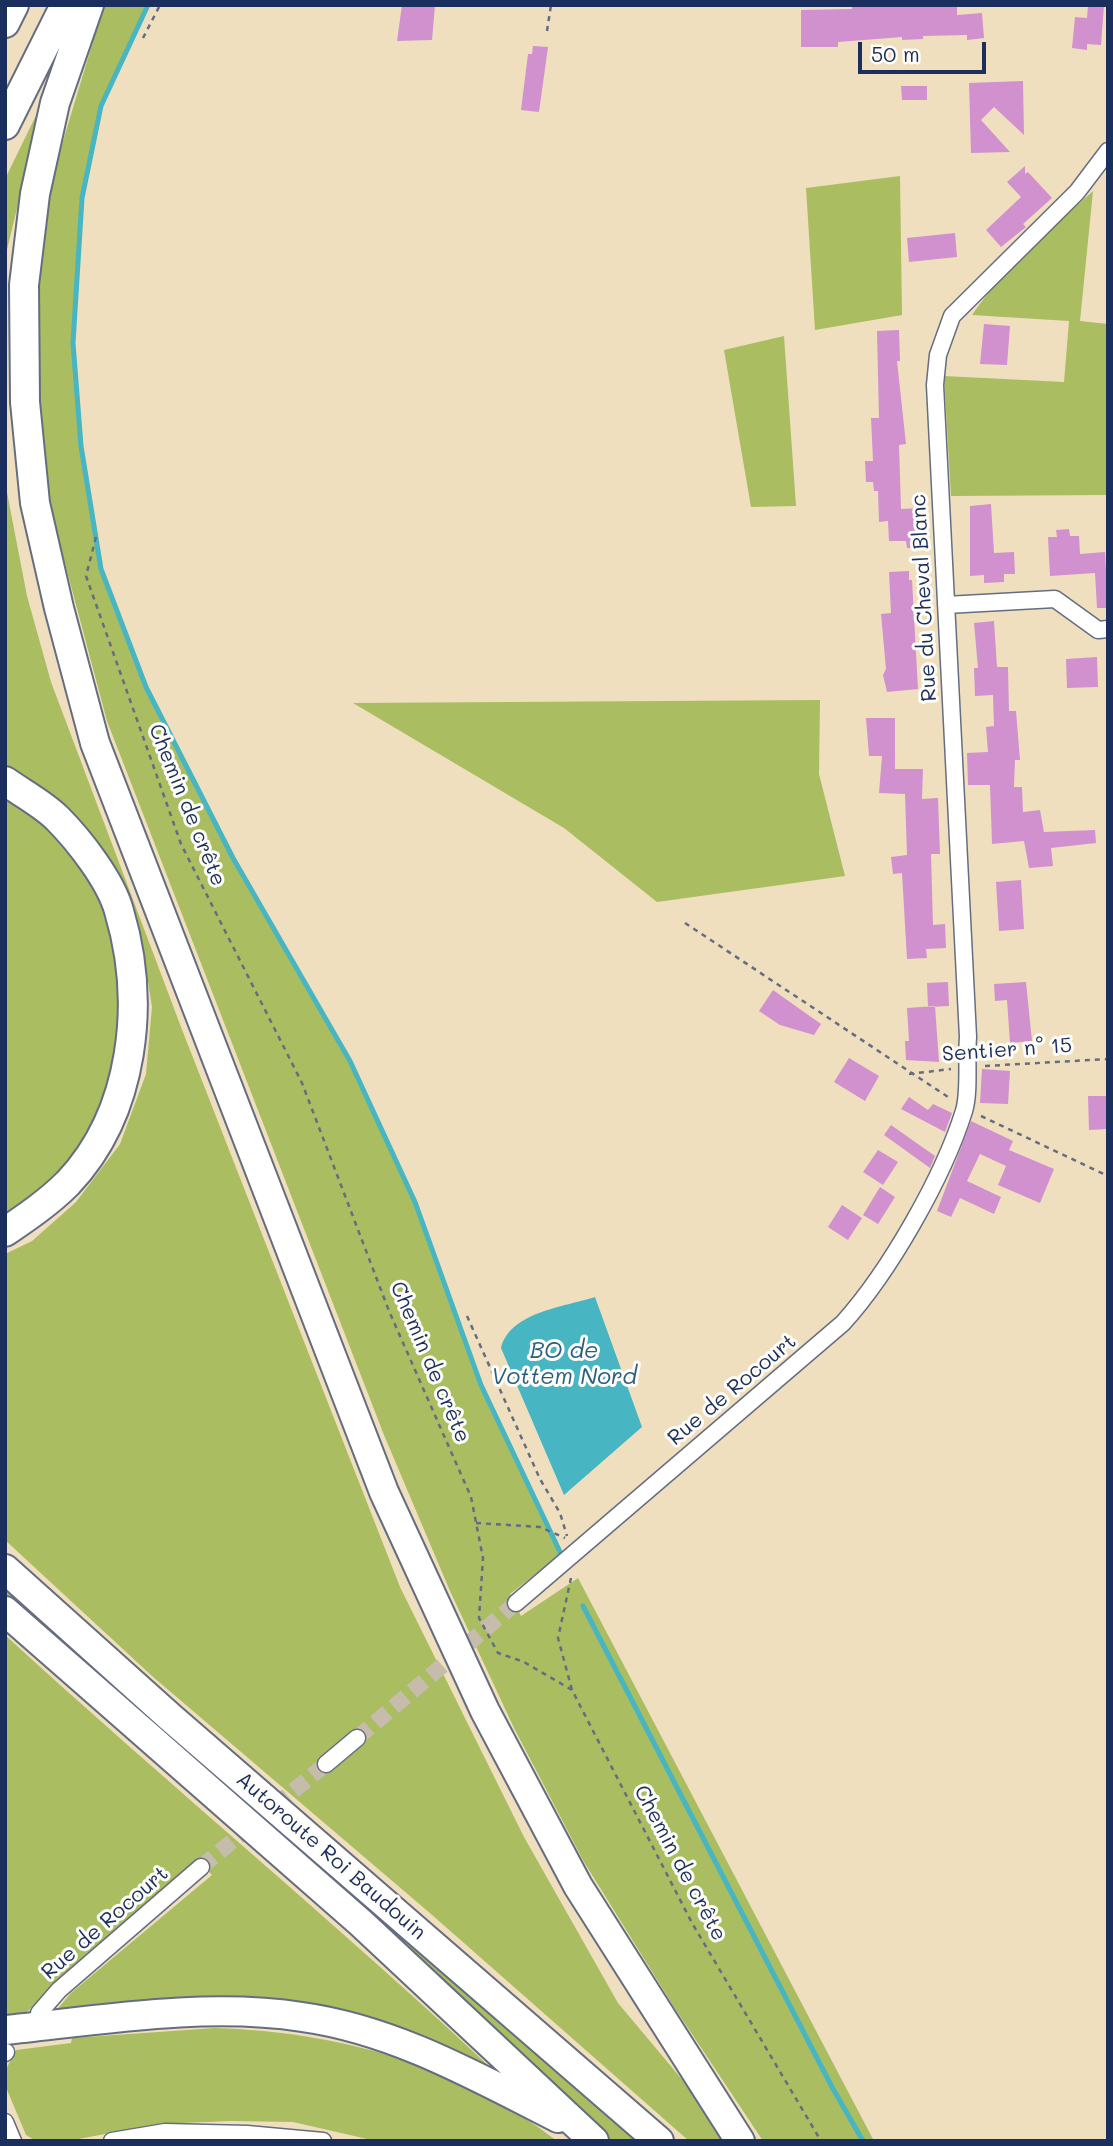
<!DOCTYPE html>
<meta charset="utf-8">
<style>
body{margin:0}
#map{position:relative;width:1113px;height:2146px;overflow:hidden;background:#efdfbf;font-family:Mali,sans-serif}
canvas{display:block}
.frame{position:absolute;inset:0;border:7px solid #1b2f5e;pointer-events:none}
.scale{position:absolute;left:858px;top:42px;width:128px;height:32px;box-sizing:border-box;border:4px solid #1b2f5e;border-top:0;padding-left:9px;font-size:21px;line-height:24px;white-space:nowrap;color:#1b2f5e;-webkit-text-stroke:5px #fdfcf7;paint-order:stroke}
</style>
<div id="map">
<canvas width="1113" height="2146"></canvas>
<div class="frame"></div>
<div class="scale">50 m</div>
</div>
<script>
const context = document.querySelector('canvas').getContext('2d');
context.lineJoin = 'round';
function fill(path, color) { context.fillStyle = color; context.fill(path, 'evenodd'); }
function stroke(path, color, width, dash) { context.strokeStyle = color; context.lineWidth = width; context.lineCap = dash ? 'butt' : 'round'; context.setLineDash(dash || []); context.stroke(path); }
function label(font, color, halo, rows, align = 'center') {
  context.font = font + ' Mali,sans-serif'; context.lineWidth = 6; context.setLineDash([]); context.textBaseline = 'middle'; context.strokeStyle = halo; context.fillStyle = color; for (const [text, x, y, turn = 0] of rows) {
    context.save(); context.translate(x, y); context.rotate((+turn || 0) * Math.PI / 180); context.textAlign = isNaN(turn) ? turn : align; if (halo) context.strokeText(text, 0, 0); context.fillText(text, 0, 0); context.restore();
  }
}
fill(new Path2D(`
 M104,5H146L100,106L80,198L72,343L80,451L101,569L146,687L233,858L350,1061L415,1202L481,1385L561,1554L510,1594L521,1616L578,1578L874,2141H763L674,2007L584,1862L514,1728L450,1591L384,1435L107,721L51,511L38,411L36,323L47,194Z
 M43,101L5,258V179Z
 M900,176L902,315L815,330L806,188Z
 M1093,191L1080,321L1108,324V495L951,496L944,376L1064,382L1069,321L972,315C1005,267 1050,230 1093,191Z
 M784,336L796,506L751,507L724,350Z
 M5,482L27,596L51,682L181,1027L400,1587L524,1837L618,2003L685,2083L725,2141H689L431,1914L152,1676L5,1540V1254L32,1241L76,1202L120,1144L146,1074L152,1007L140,930L118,879L50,798L5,766Z
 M820,700L819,774L845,876L657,902L564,828L353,703Z
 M5,795L23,806L52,832L79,863L99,893L113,928L126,1039L93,1140L5,1226Z
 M5,1581L642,2141H607L5,1597Z
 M5,1635C170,1786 342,1928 505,2081L397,2035L55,2012L71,1993L212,1875L196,1860L55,1983L25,2014L5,2016Z
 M215,2028C338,2032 458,2064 557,2141H376L293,2122L230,2121L158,2124L68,2141H36L26,2135L5,2085V2071L16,2050L71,2043L72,2038Z`), '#aabd60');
fill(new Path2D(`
 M595,1297L642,1427L564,1495L501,1348C510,1312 564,1307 595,1297Z`), '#47b5c2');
stroke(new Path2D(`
 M148,5L101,106L82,198L73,343L81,446L101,569L146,687L233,858L350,1061L415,1202L481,1385L561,1554
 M583,1606L832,2087L863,2141`), '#47b5c2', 5);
fill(new Path2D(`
 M402,5H435L432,40L397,41Z
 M862,5H957V15L982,13L984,38L967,40V35L923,36V39L902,40V37L838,42V47H801V10L852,9V6Z
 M1088,5H1104L1101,45L1087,44V50L1072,48L1075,17L1087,18Z
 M533,46L548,47L539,112L521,110L528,54H532Z
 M1023,81L1024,135L994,107L981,120L1010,152L971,153L969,83Z
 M901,86H927V100H902Z
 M1025,166V174L1028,172L1052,198L1023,224L1026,227L1001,247L986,230L1021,197L1007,182Z
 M955,233L957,257L909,262L907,238Z
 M984,324L1010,326L1007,365L980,364Z
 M899,330L900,361H897L906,444L899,445L901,509L921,508L922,548H907L906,541H889L888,521L879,522L878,491H874L873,482H866L865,461H873L871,418H879L877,331Z
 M991,504L994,553L1014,552L1015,574H1004V582L984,583V575L970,576V506Z
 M1069,529L1070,536H1079L1080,554L1105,552L1108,608H1097L1095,573L1050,576L1048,537H1057L1056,530Z
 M909,571V580H912L918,689L887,692L883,675L886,669L881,614L891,613L889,572Z
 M994,621L997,667H1008L1009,711H1016L1020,760H1015L1014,787H1022L1023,812L1040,810L1044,832L1095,830L1096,843L1051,848L1053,866L1029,868L1024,841L992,844L990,785H968L967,753L988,752L986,727L994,726L993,695L975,696L974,668H978L974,623Z
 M1097,657L1098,687L1067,688L1066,659Z
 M866,718H895V769H923L922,799L938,798L940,854H931L933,925L945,924L946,948L926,949L927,958L907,959L902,873L893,874L891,857L907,855L905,794L879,793L882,756H869Z
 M1021,880L1024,929L999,931L996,882Z
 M948,982L949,1006L928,1007L927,983Z
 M1026,982L1032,1041L1010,1043L1007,1000L995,1001L994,984Z
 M773,990L821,1024L814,1035L780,1025L759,1011Z
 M935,1006L939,1062L906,1060L905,1041H909L907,1008Z
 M849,1058L879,1076L865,1101L834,1082Z
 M982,1069L1010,1071L1008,1104L980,1103Z
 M1088,1096H1108V1129L1089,1130Z
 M909,1097L928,1110L933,1104L952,1113L945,1132L901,1109Z
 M971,1121L1013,1141L1009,1150L1054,1169L1040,1203L998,1185L1006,1166L980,1154L967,1181L1001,1197L994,1214L960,1198L951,1217L937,1211Z
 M891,1125L935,1156L930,1168L884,1135Z
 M878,1150L898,1162L883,1185L863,1172Z
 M880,1187L895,1197L878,1224L863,1215Z
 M842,1205L862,1218L848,1240L828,1227Z`), '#d091ce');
stroke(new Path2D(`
 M357,1738L516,1603
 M201,1867L326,1764`), '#c5bcac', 16, [16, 8]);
const street = new Path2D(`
 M946,605L1055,599L1098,630L1108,629
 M516,1603L843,1323C889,1272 943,1178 964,1111C970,1092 966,1058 968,1037L935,385L938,355L952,316L1077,192L1108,151
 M326,1764L357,1738
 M39,2013L59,1990L201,1867
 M5,2053L6,2052
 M5,2122L13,2141
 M112,2141L165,2132L247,2134L323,2141`);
const highway = new Path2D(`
 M89,5L55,103L35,194L24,285L25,402L35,503L59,608L95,743L384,1492L485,1711L578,1886L740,2141
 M5,23L14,5
 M5,125L65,5
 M5,781C22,793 43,804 57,818C79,840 111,881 119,911C146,1001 135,1112 68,1183C49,1202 27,1217 5,1232
 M5,1569L170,1717L659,2141
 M5,1611L362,1924L594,2141
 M5,2030C100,2020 207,2002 302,2017C395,2030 477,2077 558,2118`);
stroke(street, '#656d80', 19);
stroke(highway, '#656d80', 32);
stroke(new Path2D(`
 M547,31L551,5
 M143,38L160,5
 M96,537L86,576L181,844L302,1083L389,1311L471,1497L483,1558L479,1618L498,1653L524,1662L572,1690L692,1923L821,2141
 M685,923L951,1099
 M985,1066L1108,1059
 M909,1074L951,1069
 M981,1116L1108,1176
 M467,1316L540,1479L560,1513L567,1536
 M476,1523L540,1527L565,1538
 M571,1578L558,1638L572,1690`), '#656d80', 2.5, [5, 5]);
stroke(street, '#fff', 16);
stroke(highway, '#fff', 28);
label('21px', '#1b2f5e', '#fdfcf7', [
 ["Rue du Cheval Blanc",924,598,-93],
 ["Chemin de crête",187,805,68],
 ["Sentier n° 15",1007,1050,-4],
 ["Chemin de crête",430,1362,67],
 ["Rue de Rocourt",732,1390,-40],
 ["Autoroute Roi Baudouin",331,1856,41],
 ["Chemin de crête",680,1863,62],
 ["Rue de Rocourt",105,1923,-41]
]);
label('italic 23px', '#2a5e81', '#fdfcf7', [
 ["BO de",564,1351],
 ["Vottem Nord",564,1377]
]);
</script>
